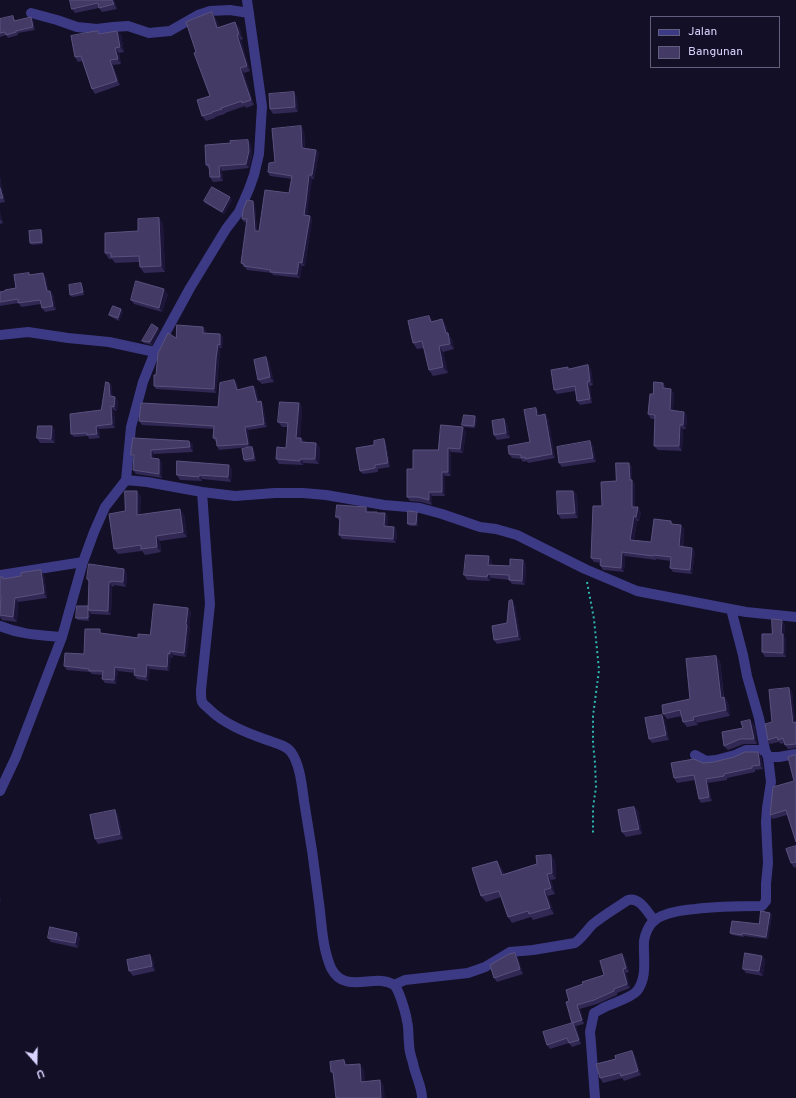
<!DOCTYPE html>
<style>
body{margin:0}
#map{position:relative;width:796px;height:1098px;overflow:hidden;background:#130f26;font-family:Overpass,sans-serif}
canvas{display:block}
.legend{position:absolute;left:650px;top:16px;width:130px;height:52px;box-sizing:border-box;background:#130f26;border:1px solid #625e7d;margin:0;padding:5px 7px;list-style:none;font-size:12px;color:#d9d4ff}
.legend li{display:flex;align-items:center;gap:8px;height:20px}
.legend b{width:20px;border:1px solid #625e7d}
.north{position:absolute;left:16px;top:1042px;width:40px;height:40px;-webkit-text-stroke:3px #130f26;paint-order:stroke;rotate:160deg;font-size:11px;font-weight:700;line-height:16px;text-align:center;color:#d9d4ff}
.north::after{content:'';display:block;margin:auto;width:14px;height:18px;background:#d9d4ff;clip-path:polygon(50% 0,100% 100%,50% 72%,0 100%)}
</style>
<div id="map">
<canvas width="796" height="1098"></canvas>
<ul class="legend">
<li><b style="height:5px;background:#3d3a85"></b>Jalan</li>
<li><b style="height:11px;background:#433a66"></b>Bangunan</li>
</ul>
<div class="north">U</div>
</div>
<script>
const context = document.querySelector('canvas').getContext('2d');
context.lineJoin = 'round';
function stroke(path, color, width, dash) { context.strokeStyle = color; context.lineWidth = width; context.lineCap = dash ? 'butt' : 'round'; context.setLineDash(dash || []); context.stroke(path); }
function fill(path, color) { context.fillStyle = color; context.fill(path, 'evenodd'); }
stroke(new Path2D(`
 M587,582L594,619L599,670L593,716V743L595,763L596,787L593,808V834`), '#2fb8b0', 2, [2, 3]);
stroke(new Path2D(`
 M31,13L57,20L77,27L97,29L113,27L128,26L149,33L170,31L198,15L210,11L230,10L249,13
 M0,335L28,332L68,338L109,342L155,352
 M126,480L147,482L202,492L235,496L275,493H303L326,495L384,505L420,508L442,514L480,527L496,529L517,535L585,569L637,591L746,612L796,617
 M202,492L210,604L201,690C201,694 201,699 202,702C204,705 207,707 209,709C224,724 247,733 267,740C275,743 286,745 291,752C300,764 302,786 304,801C310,835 315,869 319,903C322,925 322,947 331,968C345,996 376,972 394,985C399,989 406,1014 407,1021C409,1028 408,1036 409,1043C409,1049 411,1057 413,1063C415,1075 422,1086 422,1098
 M0,575L83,562
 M0,626C22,635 39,635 62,637
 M695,755L706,761L716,760L735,755L746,750H765
 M768,757H779L796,754
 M0,791L16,757L62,637L83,562L94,532L105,507L126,480L131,427L143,382L155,352L190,288L226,229L239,212L249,189L254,175L259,154L262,106L247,0
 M394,985L405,980L468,973L485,967L510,952L533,950L575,943C582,938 587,930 593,924C604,915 616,908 628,900C640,897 647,912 654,920
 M595,1098L591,1043L590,1032L594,1013C598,1011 601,1009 605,1007C613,1003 631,998 637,991C648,977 643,957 644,941C645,934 649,924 655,920C665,912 683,910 695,909C718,906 739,906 762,906L766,901V884L768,863L766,822L767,808L771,782L768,757L765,750L759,718L747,676L743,655L731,609`), '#3d3a85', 10);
fill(new Path2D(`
 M114,0L117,9L102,12L99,8L75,13L72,9Z
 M212,12L215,17L219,27H239L243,39L241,40L250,71L244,73L254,105L246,108L245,106L225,113V114L215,117V118L206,121L202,116L210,96L196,52Z
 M0,18L1,19H15V20H33L35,30L18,33V35L8,38L6,35L0,37Z
 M117,31L121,35L124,52L119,53L121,64L113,65L120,85L95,94L92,89L82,61L78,62L75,57L100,34Z
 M297,97L298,112L273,114L270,109Z
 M304,130L305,148L316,150L319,153L314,179H312L308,205L307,215L310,216L312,219L305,266H302L300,278L273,275L272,273L247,270L245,267H244L241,263L247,223L244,222L242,219L253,201L255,205L257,231H259L289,193L292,179L270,176L268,172Z
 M251,144L252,155L249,168L222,171L223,181L213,182L210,177V169H209L206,165Z
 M0,177L1,183L5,202L0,203Z
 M232,200L224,214L205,203L204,201Z
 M0,212L3,223L0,224Z
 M159,218L163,224L165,272L144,273L140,267L139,262L115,263L112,259H109L105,253Z
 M41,230L42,232L43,244L32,245L30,243Z
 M29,273L31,275L46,277L48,291L53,294L56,310L45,312L42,308L41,304L21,307L19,303L0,306V292L16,288Z
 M82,285L84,295L72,297L70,295Z
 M168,294L162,312L134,304L131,300Z
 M121,309L123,312L119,321L111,317L109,315Z
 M433,321L446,325L448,334L452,339L454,349L443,352L448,373L433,376L429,370L424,348L417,349L413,343Z
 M160,330L152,345L144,343L142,341Z
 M206,330V333L220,334L223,337L222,348H220L219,362L216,393L156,389L154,386L156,375L176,338Z
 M266,357L269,362L274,382L262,384L258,380Z
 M588,365L591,369L593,385L590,386L592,403L580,405L577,401L575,391L557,394L554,390L569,369Z
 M234,380L237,383L238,390L253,386L256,389L259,402L261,401L263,405L267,427L248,430L250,447L219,450L217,446V442H216L213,438L214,429L142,425L139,421L218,407Z
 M109,383L112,386V396L118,401L117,411L114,410L115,428L99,429L100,438L89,439L88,436L74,437L71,434L101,410Z
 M663,383L666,387V389L674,393L673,410L687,416L686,429H683L682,451L658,450L654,446L655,419H651L648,414L653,394Z
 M299,403L302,408L300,438H301L305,442L316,443L320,448L319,464L304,463L303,465L279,464L276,459L286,448L288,427H282L278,422Z
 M539,412V415L548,418L555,458L528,463L527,461L523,462L521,459L512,458L509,454L530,442Z
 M477,418L475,428L464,427L462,425Z
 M504,419L507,424L510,438L497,440L494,435Z
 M52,426L55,431V443H40L37,438Z
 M466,431L463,453L451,452V476H445V496H432V505L421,502L410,501L407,497L413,469Z
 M384,439L386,443L390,467L378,469V472L363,474L360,471L374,445Z
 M189,441L193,445V452L154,454V458L159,459L162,463V478L136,474L133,470L134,459L131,455Z
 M593,445L596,462L562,467L559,463Z
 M252,447L254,450L256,461L246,462L244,460Z
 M629,463L632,467V481L635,484V507L641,512L639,521H637L634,540L651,542L671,521L673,524L681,525L684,529L683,547L692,548L695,552L692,574L673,572L670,568L671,561L656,559V560L625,556L624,572L604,570H603L600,565L601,563L594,562L591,558L602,506Z
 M232,469L231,482L202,479V481L180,480L177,475Z
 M573,491L577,495L578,518L561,519L558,514Z
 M141,496L140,515L184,514L187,537L160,541L161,552L145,555L142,551L118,554L114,549L125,511Z
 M366,507L369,512L378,513H385L388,518L387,527H394L397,532L396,543L342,539L339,535L340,521L336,517Z
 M418,514V526H410L408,524Z
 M523,560L526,564L525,585L512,584L509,580L491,578L490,581L467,580L464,575L492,561V565L510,566Z
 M124,569L127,574L126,587L114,585V587L112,586L111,615L91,614L90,612L89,621L78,620L76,618L88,607L89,583L87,579Z
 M44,575L47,598L18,602L17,622L2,620L0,617V577L4,579Z
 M512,600L515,605L521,640L497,644L494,640L507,623Z
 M188,608L191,612L189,626L190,628L186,657L173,655V658L171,657L169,671L150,669L148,681L137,679L134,675L135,673L118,671L116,684L105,683L102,679L103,675L92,674L90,672L67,670L64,666L84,654L103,633L138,638L150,635Z
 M785,624L784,636L786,639V657H765L762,652L772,634Z
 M716,656L720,661L724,697L728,702L730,716L697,723L698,725L687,727L683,722L682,716L667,719L663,714L690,699Z
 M789,688L792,692L795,722H796V748L788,749L784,743L781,744L779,742L770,744L768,740Z
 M662,715L665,720L669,740L652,743L649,739Z
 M754,724L757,744H744L728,750L724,746L743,728Z
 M758,752L761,756L763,769L755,770V772L727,778V780L708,783L712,801L701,803L699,799L695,780L677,783L674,778L703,763L714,762Z
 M794,781L796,842L787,815L773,819L770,815Z
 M634,807L638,811L642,834L626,837L622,832Z
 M115,810L118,815L123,839L98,844L95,839Z
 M796,846V867L794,868L791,863Z
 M551,855L555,861L556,879L551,880L555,894L548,896L554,914L533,920L531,917L512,923L508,917L501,897L486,902L481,896L501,867L504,874L537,864Z
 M772,915L768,939L744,936V937L732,935L730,933L759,924Z
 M80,937L78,948L51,942L48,938Z
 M150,955L153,960L155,971L133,976L129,971Z
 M762,956L765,960L763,976L746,973L743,969Z
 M518,958L523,974L497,982L494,978Z
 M625,958L629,972L626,973L630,988L617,993V995L597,1004L580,1009L584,1024L576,1026L581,1044L572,1047L569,1043L550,1049L547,1045L573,1023L569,1001L583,984L604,975Z
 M632,1051L635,1056L641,1075L624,1081L622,1078L603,1083L600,1078L616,1059Z`), '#312854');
fill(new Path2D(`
 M112,0H114L117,9L114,4Z
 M212,12L215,17L221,33L217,28Z
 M31,17L33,20L35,30L33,27Z
 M235,22L239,27L243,39L239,34Z
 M117,31L121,35L124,52L120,47Z
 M237,35L241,40L250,71L247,66Z
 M115,48L119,53L121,64L118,59Z
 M110,60L113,65L120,85L117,81Z
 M240,68L244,73L254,105L251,100Z
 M294,92L297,97L298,112L295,107Z
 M301,126L304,130L305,151L302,148Z
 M248,140L251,144L252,155L249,168L246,164Z
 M316,150L319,153L314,179L312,175Z
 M219,166L222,171L223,181L220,177Z
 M309,175L312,179L307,218L304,215Z
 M0,177L1,183L5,202L3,198L0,188Z
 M230,197L232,200L224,214L222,212Z
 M253,201L255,205L257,234L255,231Z
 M0,212L3,223L0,219Z
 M310,216L312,219L305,266L302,263Z
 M159,218L163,224L165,272L161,266Z
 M41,230L42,232L43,244L42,242Z
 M299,262L302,266L300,278L297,274Z
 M43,273L46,277L49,295L47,291Z
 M164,289L168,294L162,312L159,308Z
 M50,291L53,294L56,310L53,306Z
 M121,309L123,312L119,321L118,318Z
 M429,316L433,321L431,322Z
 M442,319L446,325L448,334L452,339L454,349L450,344L446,333Z
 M203,327L206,330V336L203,333Z
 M158,328L160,330L152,345L150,342Z
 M220,334L223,337L222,348L220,345Z
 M218,344L220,348L216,393L214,389Z
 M439,346L443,352L448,373L443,367Z
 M266,357L269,362L274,382L270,377Z
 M588,365L591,369L593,385L590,381Z
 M234,380L237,383L239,394L237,390Z
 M587,382L590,386L592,403L590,399Z
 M109,383L112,386L113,400L110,396Z
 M663,383L666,387V393L663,388Z
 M253,386L256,389L260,405L257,402Z
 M671,389L674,393L673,414L670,410Z
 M115,397L118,401L117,411L114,407Z
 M261,401L263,405L267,427L264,424Z
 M299,403L302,408L300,442L296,438Z
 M111,406L114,410L115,428L112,424Z
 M536,408L539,412L540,420L537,416Z
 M684,412L687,416L686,429L683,425Z
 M545,414L548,418L555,458L552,454Z
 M475,416L477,418L475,428L474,426Z
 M504,419L507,424L510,438L506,433Z
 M680,425L683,429L682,451L679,446Z
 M52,426L55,431V443L51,439Z
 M96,426L99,429L100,438L97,434Z
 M245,427L248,430L250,447L248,444Z
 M463,427L466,431L463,453L460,449Z
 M301,438L305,442H301Z
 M384,439L386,443L390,467L388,463Z
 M189,441L193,445V452L190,447Z
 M590,441L593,445L596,462L593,458Z
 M316,443L320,448L319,464L315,459Z
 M252,447L254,450L256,461L254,458Z
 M448,448L451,452V476L448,472Z
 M151,450L154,454V462L151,458Z
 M159,459L162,463V478L159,474Z
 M300,459L304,463L303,465L300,461Z
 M629,463L632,467V481L635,484V511L632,507L630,480Z
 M229,465L232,469L231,482L228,477Z
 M442,472L445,476V496L442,492Z
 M199,475L202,479V481L199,477Z
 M137,491L141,496L140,520L137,515Z
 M573,491L577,495L578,518L575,513Z
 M429,492L432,496V505L429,500Z
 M366,507L369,511V516L366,512Z
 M638,507L641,512L639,521L636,517Z
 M180,509L184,514L187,537L183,532Z
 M417,512L418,514V526L416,524Z
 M385,513L388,518L387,531L384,526Z
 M634,516L637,521L633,544L630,540Z
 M681,525L684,529L682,550L679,546Z
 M394,527L397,532L396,543L393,539Z
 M156,536L160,541L161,552L157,547Z
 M692,548L695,552L692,574L690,570Z
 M622,552L625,556L624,572L621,568Z
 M489,556L492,561L491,569L488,565Z
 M523,560L526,564L525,585L522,581Z
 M124,569L127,574L126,587L123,582Z
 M41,570L44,575L47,598L44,593Z
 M488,574L491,578L490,581L487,577Z
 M109,582L112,586L111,615L108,611Z
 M15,598L18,602L17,622L13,617Z
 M512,600L515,605L521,640L518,636Z
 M88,606V610L90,612L89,621L88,618Z
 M188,608L191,612L189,626L190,628L186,657L184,653L186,624Z
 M782,620L785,624L784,636L786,639V657L783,653L781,634Z
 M170,651L173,655V658L170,654Z
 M168,653L171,657L169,671L167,667Z
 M716,656L720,661L724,703L721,698Z
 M147,665L150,669L148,681L146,677Z
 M115,667L118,671L116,684L114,680Z
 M789,688L792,692L796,727L793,723Z
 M724,697L728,702L730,716L726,710Z
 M662,715L665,720L669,740L666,735Z
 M693,717L697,723L698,725L694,720Z
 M750,720L754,724L757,744L754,739Z
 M758,752L761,756L763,769L760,765Z
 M706,779L708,783L712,801L709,797Z
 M634,807L638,811L642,834L639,829Z
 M115,810L118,815L123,839L120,834Z
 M551,855L555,861L556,879L552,873Z
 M497,861L501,867L506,881L502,875Z
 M547,874L551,880L555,894L551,888Z
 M544,890L548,896L554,914L550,908Z
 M0,897L1,899L0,906Z
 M770,913L772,915L768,939L766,937Z
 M77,933L80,937L78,948L75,943Z
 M515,953L518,958L523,974L520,969Z
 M622,954L625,958L629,972L626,968Z
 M150,955L153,960L155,971L152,966Z
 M762,956L765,960L763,976L759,971Z
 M623,969L626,973L630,988L627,984Z
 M577,1005L580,1009L584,1024L582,1020Z
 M573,1023L576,1027L581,1044L579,1040Z
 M632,1051L635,1056L641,1075L638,1071Z
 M344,1060L349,1066L345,1065Z
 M360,1064L364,1070L366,1088L361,1082Z
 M380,1080L384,1086L385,1098H381Z`), '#1d163a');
const building = new Path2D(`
 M70,0H112L114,4L99,8L98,3L72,9Z
 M212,12L217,28L235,22L239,34L237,35L247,66L240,68L251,100L242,103V101L221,108L222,109L212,112V113L202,116L197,100L210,96L194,53L196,52L186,22L193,19Z
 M13,16L14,21L31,17L33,27L16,31V32L6,35L5,32L0,33V19Z
 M98,31L99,34L117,31L120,47L115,48L118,59L110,60L117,81L92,89L81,56L75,57L71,36Z
 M294,92L295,107L270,109L269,94Z
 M301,126L302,148L316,150L312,175H309L306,201L304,215L310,216L302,263L299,262L297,274L270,272L271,270L244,266V264L241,263L247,219H242L243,210L247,200L253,201L255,231H259L265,190L289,193L292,176L268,172L269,163L275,162L272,129Z
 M248,140L249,151L246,164L219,166L220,177H210L209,165H206L205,145L231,143L230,141Z
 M212,187L230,197L222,212L204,201Z
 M0,188L3,198H0Z
 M159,218L161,266L140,267L139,256L111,257V253H105V233L138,231V219Z
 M41,230L42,242L30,243L29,231Z
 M29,273V275L43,273L47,291H50L53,306L42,308L40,300L18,303V299L0,302V292L5,291V290L16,288L14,275Z
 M136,281L164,289L159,308L131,300Z
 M81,283L83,292L70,295L69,285Z
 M113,306L121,309L118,318L109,315Z
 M429,316L431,322L442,319L446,333H448L450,344L439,346L443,367L429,370L422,341L413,343L408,321Z
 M152,324L158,328L150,342L142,341Z
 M177,325L203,327V333L220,334V345L218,344L216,358L214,389L154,386V375H156L158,353L168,333L176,338Z
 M266,357L270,377L258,380L254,360Z
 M588,365L590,381L587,382L590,399L577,401L575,386L554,390L551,370L568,367V369Z
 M234,380L237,390L253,386L257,402L261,401L264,424L245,427L248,444L217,446L216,438H213L214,426L139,421L141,403L218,407L220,383Z
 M106,382L109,383L110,396L115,397L114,407L111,406L112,424L96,426L97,434L87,435V433L71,434L70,414L101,410Z
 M654,382L663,383V388L671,389L670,410L684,412L683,425H680L679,446H654L655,415L648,414L650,394H653Z
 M280,402L299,403L296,438H301V442L316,443L315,459H300V461L276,459L277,447L286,448L288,423L278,422Z
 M536,408L537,416L545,414L552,454L525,459V457L521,458V455L509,454L508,446L530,442L524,410Z
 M464,415L475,416L474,426L462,425Z
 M504,419L506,433L494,435L492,421Z
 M441,425L463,427L460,449L448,448V472H442V492H429V500L418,497H407V469H413V450H438Z
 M38,426H52L51,439L37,438Z
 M133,438L189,441L190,447L151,450V458L159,459V474L133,470L134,455H131Z
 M384,439L388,463L375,465V468L360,471L356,448L374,445V441Z
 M590,441L593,458L559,463L557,447Z
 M252,447L254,458L244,460L242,449Z
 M177,461L229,465L228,477L199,475V477L177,475Z
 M616,463H629L630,480H632V507H638L636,517L634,516L630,540L651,542L654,519L671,521V524L681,525L679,546L692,548L690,570L670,568L671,557L653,555V556L622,552L621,568L601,566L600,565L601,559L591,558L593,506H602L601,482L616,481Z
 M125,491H137V515L180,509L183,532L156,536L157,547L141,549V545L114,549L109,514L125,511Z
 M557,491H573L575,513L558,514Z
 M337,505L366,507V512H377V513H385L384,526L394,527L393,539L339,535L340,517H336Z
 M408,511L417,512L416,524H408Z
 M466,555L489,556L488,565L510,566V559L523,560L522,581L509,580V575L488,574L487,577L464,575Z
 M89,564L124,569L123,582L111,581V582H109L108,611L88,610L89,580L87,579Z
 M41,570L44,593L15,598L13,617L0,615L1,596H0V577H3V579L21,576V573Z
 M512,600L518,636L494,640L492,626L507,623L509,601Z
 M154,604L188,608L186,624L187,625L184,653L170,651V654L168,653L167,667L147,665L146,677L134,675L135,669L115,667L114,680L102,679L103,671H89V669L64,666L65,653L84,654L85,629H100V633L138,638V634L150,635Z
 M77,606H88V618H76Z
 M772,619L782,620L781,634H783V653L762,652V634H772Z
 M716,656L721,698L724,697L726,710L693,717L694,720L683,722L680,710L663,714L662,705L690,699L686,659Z
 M789,688L793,723L796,722V744L785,745L783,738L778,740L777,737L768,740L765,724L772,722L769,690Z
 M662,715L666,735L649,739L645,718Z
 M750,720L754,739H740L724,746L722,732L743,728L741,722Z
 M745,752H758L760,765L752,766V768L724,774V776L706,779L709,797L699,799L694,775L674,778L671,763L694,759L703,763L714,762L734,757Z
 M796,755V842L786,810L770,815L773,787L794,781L788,757Z
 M634,807L639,829L622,832L618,810Z
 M115,810L120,834L95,839L90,815Z
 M796,846V862L791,863L786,849Z
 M551,855L552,873L547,874L551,888L544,890L550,908L529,914L528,911L508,917L499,891L481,896L472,868L497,861L502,875L537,864L536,856Z
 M761,911L770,913L766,937L742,933V935L730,933L732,921L759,924Z
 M50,927L77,933L75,943L48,938Z
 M515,953L520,969L494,978L490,965L509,954Z
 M745,953L762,956L759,971L743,969Z
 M622,954L626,968L623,969L627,984L614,989V991L594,1000L577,1005L582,1020L572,1023L566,1002L569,1001L566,990L583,984L582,982L604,975L600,961Z
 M150,955L152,966L129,971L127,960Z
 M573,1023L579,1040L569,1043L567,1038L547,1045L543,1032Z
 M632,1051L638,1071L621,1076L620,1073L600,1078L596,1064L616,1059L615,1056Z
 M344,1060L345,1065L360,1064L361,1082L380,1080L381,1098H336L333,1072H331L330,1062Z`);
fill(building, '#433a66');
stroke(building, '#5a527e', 1);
</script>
